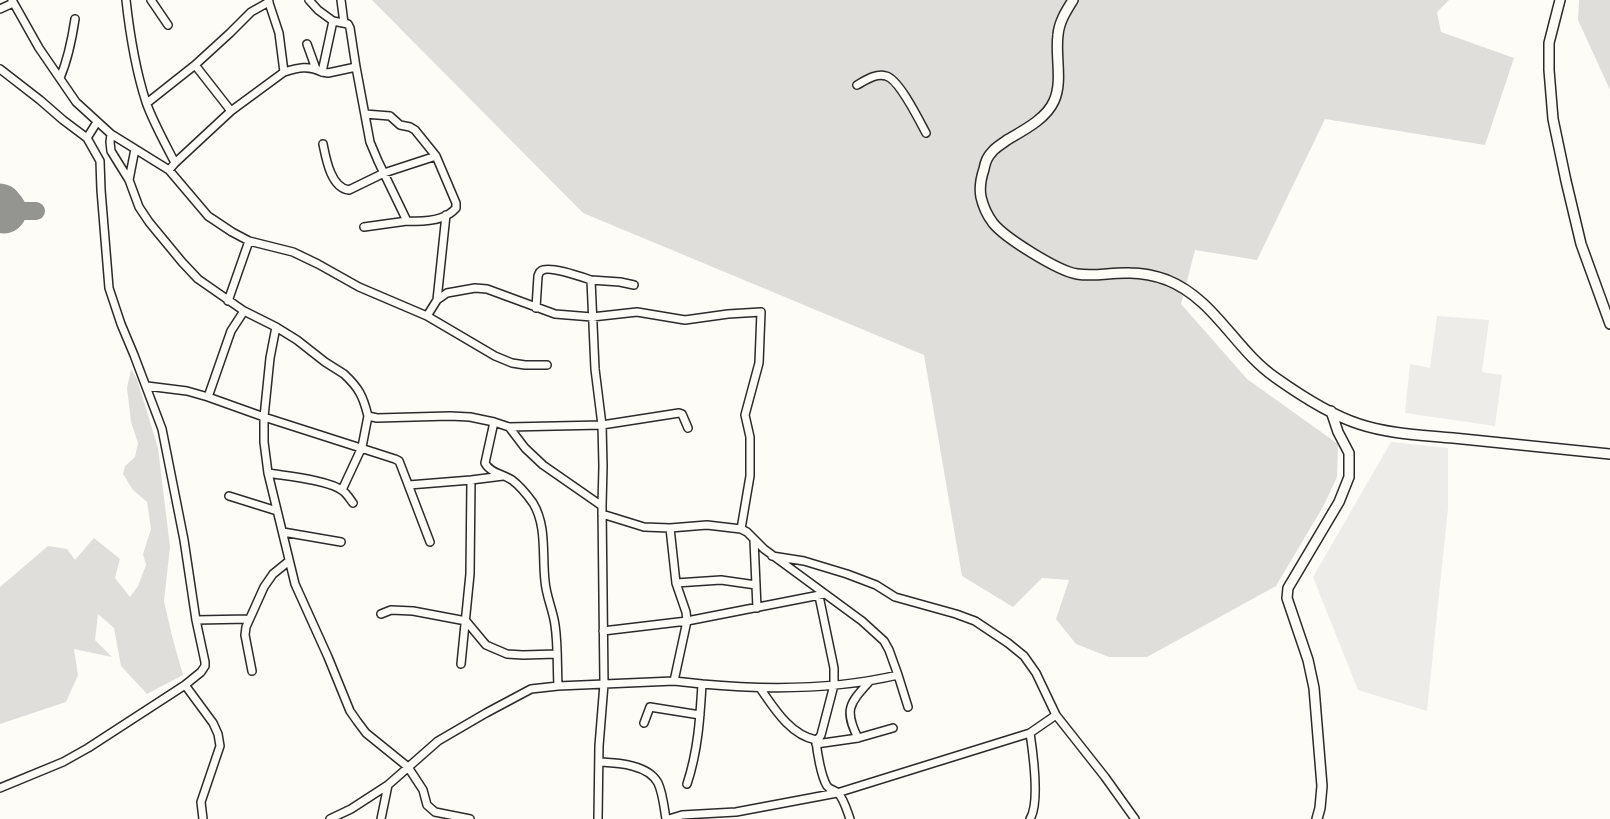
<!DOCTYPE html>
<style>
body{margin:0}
canvas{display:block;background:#fdfcf7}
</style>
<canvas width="1610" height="819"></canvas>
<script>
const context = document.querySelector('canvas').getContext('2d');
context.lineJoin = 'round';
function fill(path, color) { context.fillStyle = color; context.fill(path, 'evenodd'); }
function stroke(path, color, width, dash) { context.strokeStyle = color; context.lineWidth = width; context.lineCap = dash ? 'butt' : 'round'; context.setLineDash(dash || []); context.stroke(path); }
fill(new Path2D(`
 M1437,316L1489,320L1482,372L1502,375L1495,426L1405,413L1410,364L1430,368Z
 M1391,442L1448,448V508L1427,711L1358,690L1313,577Z`), '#edece8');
fill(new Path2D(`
 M372,0H1449L1437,12L1441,32L1514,58L1485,145L1325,119L1257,260L1195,250L1181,304L1247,379L1338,444L1337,477L1324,505L1276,586L1147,657H1109L1076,644L1056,619L1069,580L1042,578L1013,607L962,576L924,355L583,213Z
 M1579,0H1610V90L1578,20Z
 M131,369L137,379L158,448L170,547L164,601L172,636L183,675L147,694L121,666L114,628L98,614L95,640L112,657L74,649L78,675L66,702L0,724V587L48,546L67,549L75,560L94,538L120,559L115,578L130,597L138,586L146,565L143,554L151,529L147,502L133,490L123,474L125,466L135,457L138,443L131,422L127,388Z`), '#dfdeda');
stroke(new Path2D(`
 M0,211H36`), '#949491', 18);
stroke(new Path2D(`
 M0,206L4,211`), '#949491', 45);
const street = new Path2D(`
 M12,0L39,48L76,102L111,134L110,142L111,151L129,180L139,207L149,222L182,262L198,279L244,311L276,327L297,340L325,362L344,374C359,388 363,396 368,416L377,418L450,416L470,417L494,422L509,427L602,425L679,413L682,414L688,428
 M126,0C130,36 135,68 146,102C153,122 165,143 175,163
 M151,0L168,25
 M341,0L344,23
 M0,9L13,3
 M307,44L316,69
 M195,65L230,33L251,12L269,2
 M356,67L370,142L378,161L407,221L364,227
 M0,69L40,100L63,120L87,138L100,161L101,190L109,288L121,324L134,355L162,429L184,540L196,620L205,662V666L201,672L185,685L88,748L63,762L0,788
 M284,72C298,68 308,65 322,72L333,21L318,10L309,0
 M322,72L328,73L356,67L350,28L348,24L333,21
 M60,78C68,59 72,39 75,19
 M857,85C866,80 876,73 886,76C899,79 919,120 926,133
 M147,103L195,65L231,111
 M365,114L390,116L400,125L410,127L415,130L436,156
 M111,134L169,170L208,216L232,232L249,241L293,252L318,264L359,287L427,316L495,356L512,363L525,365H547
 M87,138L97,122
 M323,144C326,159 331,188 349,190L384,173L436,156L456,203V208C445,221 423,222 407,221
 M169,170L175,163L231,111L284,72L279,33L268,0
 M129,180L135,149
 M591,280L620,282L634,285
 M437,300L446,215
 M228,301L249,241
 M536,308L538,276C539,274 539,272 541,271C548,265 582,277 591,280L595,369L602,425L603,466L602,506
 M427,316L437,300L447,293L475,288L487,289L555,314L592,317L637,312L685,320L728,314L761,312L759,363L745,415L750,437V476L741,529
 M276,327L270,358L264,417V442L268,473L295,584L328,657L350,711L357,721L366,733L408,767L423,790L427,805L435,812L470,819
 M147,386L187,391L208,397L264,417L395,459L399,461L401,466L430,542
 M208,397L231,331L244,311
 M494,422L485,463C490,473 503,474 512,480C520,486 528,496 533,503C547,526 542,555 545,581C546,596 553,610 555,625C558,645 557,666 558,686
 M509,427L525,448L543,465L602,506L604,684L599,746L598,819
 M268,473C285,476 330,480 343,491C347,494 350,499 353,503
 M409,485L471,480L503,476
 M342,490L362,447L368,416
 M229,496L277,511
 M602,514L644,527L670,528
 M283,532L341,542
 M754,540L757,608
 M772,556L804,561L847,574L876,585L895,597L956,614L975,621L1008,643L1024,656L1036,673L1056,715L1105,777L1135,819
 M676,583L721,580L756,585
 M381,614L391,610L413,611L466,621L486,645L507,654L523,655L557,654
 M196,620L249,619
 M603,631L687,621L686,612L676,583L670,528L707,525L741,529L747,532L764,549L862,621L884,641L889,650L898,675
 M461,664L470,574L471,480
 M252,671L245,635L246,627L264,587L273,574L289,561
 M702,684C767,690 834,690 898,675L908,707
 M185,685L213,723L218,734L220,746L201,802L203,819
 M760,688C774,708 790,735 816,740C817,752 821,776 827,786C830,790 835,790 838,793C844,799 847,811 850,819
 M644,723L650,707L700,715
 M858,738C844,710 849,704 869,682
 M816,740L819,738L821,735L834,685V668L819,596
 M816,744L858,738L893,728
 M599,762C617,763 648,764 658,783C663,794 664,807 666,819
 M687,784C698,751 700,718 702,684L674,681L687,621L825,594
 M330,819L351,809L388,785
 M381,819L388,785L438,741L486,713L531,689L558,686L674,681
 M669,819L682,815L736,812L837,793L1030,733
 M1030,819C1040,803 1033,753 1030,733L1056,715`);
const secondary = new Path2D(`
 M1073,0C1066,11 1059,22 1058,35C1055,56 1063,81 1054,101C1046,119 1024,130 1007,140C1002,144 996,147 992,152C988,156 985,163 984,169C981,178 979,187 981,197C983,206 987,215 993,223C1005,238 1058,271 1077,274C1095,277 1112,272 1130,273C1142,273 1156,276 1167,280C1215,299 1235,350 1276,378C1300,395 1331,415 1359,424C1389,434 1422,435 1453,438C1506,443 1558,449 1610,454
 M1560,0L1549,43V70L1553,119L1566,181L1581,244L1610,324
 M1317,819L1320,808L1322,786L1314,688L1308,660L1287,598L1288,588L1339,502L1349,477V453L1338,432L1331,411`);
stroke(street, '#2b2b2b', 10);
stroke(secondary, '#2b2b2b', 12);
stroke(street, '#fdfcf7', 7);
stroke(secondary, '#fdfcf7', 9);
</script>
